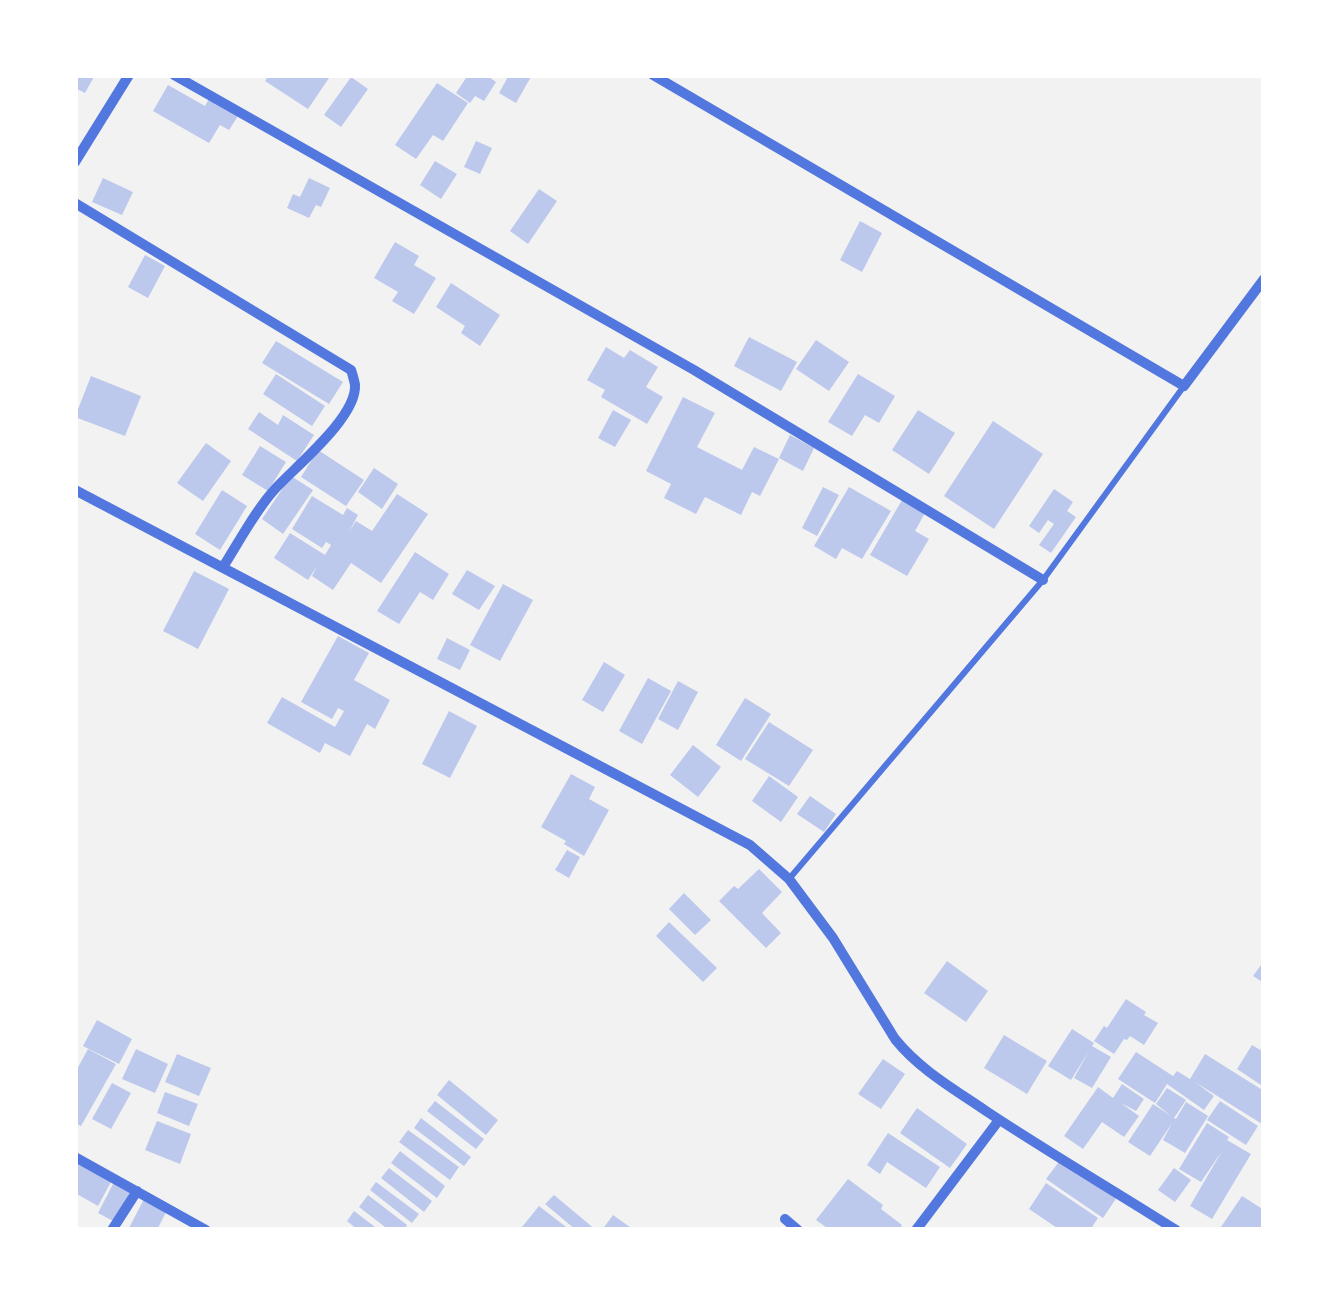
<!DOCTYPE html>
<style>
body{margin:0}
#map{position:relative;width:1339px;height:1305px;overflow:hidden;background:#f2f2f2;font-family:"DejaVu Sans",sans-serif}
canvas{display:block}
.frame{position:absolute;inset:0;border:78px solid #fff;pointer-events:none}
</style>
<div id="map">
<canvas width="1339" height="1305"></canvas>
<div class="frame"></div>
</div>
<script>
const context = document.querySelector('canvas').getContext('2d');
context.lineJoin = 'round';
function fill(path, color) { context.fillStyle = color; context.fill(path, 'evenodd'); }
function stroke(path, color, width, dash) { context.strokeStyle = color; context.lineWidth = width; context.lineCap = dash ? 'butt' : 'round'; context.setLineDash(dash || []); context.stroke(path); }
fill(new Path2D(`
 M75,75H95L85,93L75,88Z
 M269,75H331L308,109L265,81Z
 M468,75H486L496,82L484,101L475,96L470,103L456,93Z
 M509,75H532L516,103L499,93Z
 M351,77L368,89L341,127L324,115Z
 M437,83L468,103L443,141L433,135L416,159L395,145Z
 M168,85L205,106L209,99L238,116L229,130L220,125L209,143L153,111Z
 M476,141L492,148L480,174L464,167Z
 M435,161L457,174L441,199L420,185Z
 M103,178L133,192L122,215L92,202Z
 M309,178L330,188L321,207L316,205L309,218L287,208L293,194L300,197Z
 M539,189L557,201L528,244L510,231Z
 M860,221L882,233L862,272L840,260Z
 M395,242L419,256L414,265L436,278L414,314L392,301L398,292L374,278Z
 M145,255L165,266L148,298L128,287Z
 M451,283L500,315L480,346L461,333L465,326L436,307Z
 M749,337L797,362L781,391L734,366Z
 M816,340L849,362L829,391L796,369Z
 M276,341L343,382L329,404L262,363Z
 M606,347L624,358L630,350L658,367L646,387L663,397L647,424L601,397L605,390L587,380Z
 M276,374L325,406L312,426L263,394Z
 M858,374L895,396L879,423L865,415L852,436L828,422Z
 M91,376L141,396L125,436L75,417Z
 M683,397L715,413L697,447L742,470L754,447L779,459L760,496L752,492L741,515L705,497L696,514L664,498L671,484L646,471Z
 M613,410L631,420L615,447L598,438Z
 M918,410L955,433L929,474L892,450Z
 M259,412L278,425L283,415L314,435L297,461L248,429Z
 M993,421L1043,454L994,529L944,496Z
 M790,435L814,448L803,471L779,458Z
 M206,443L231,461L203,501L177,483Z
 M260,446L286,462L268,491L242,475Z
 M318,450L364,480L346,506L301,477Z
 M374,468L398,484L382,509L358,492Z
 M291,476L313,490L283,534L262,519Z
 M823,487L839,495L817,536L802,528Z
 M849,487L891,511L862,559L842,548L836,559L814,546Z
 M1054,489L1073,502L1067,511L1076,517L1051,553L1039,545L1054,524L1048,520L1039,533L1029,526Z
 M222,490L247,506L220,550L195,534Z
 M397,494L428,514L381,583L351,563L333,590L312,576L317,566L308,580L274,558L290,533L325,555L331,545L326,542L322,548L292,529L312,496L343,515L347,508L358,515L349,532L356,521L372,531Z
 M902,500L925,513L915,531L929,539L907,576L870,555Z
 M415,552L449,574L433,600L420,592L399,624L377,611Z
 M467,570L495,586L479,610L452,594Z
 M194,571L229,589L198,649L163,631Z
 M503,584L533,600L500,661L470,645Z
 M338,636L369,653L354,680L390,700L375,729L367,724L350,756L325,743L320,753L267,723L282,697L335,727L344,711L338,708L332,719L301,702Z
 M447,638L470,650L460,670L437,659Z
 M604,662L625,675L603,712L582,700Z
 M648,678L671,691L642,744L619,731Z
 M678,681L698,692L678,730L658,719Z
 M745,698L771,714L741,761L716,745Z
 M449,711L477,726L450,778L422,764Z
 M769,722L813,750L789,786L745,759Z
 M693,745L721,767L698,797L670,775Z
 M571,774L595,787L589,799L609,810L584,856L564,844L566,841L541,827Z
 M769,776L798,797L781,822L752,801Z
 M810,796L836,814L824,832L797,814Z
 M567,850L580,857L569,878L555,870Z
 M759,869L782,892L762,913L781,933L766,948L719,901L734,886L738,889Z
 M684,893L711,920L695,935L669,909Z
 M669,922L717,968L703,982L656,936Z
 M947,961L988,991L966,1022L924,993Z
 M1264,961V983L1253,976Z
 M1126,999L1146,1012L1144,1015L1158,1023L1144,1045L1130,1036L1127,1040L1124,1039L1114,1054L1094,1041L1104,1026L1107,1028Z
 M97,1020L132,1039L119,1064L83,1046Z
 M1072,1029L1094,1043L1092,1046L1111,1057L1092,1088L1074,1078L1089,1051L1071,1080L1048,1066Z
 M1004,1035L1047,1061L1027,1094L984,1068Z
 M1252,1045L1264,1052V1087L1237,1069Z
 M88,1049L116,1064L81,1126L75,1123V1073Z
 M136,1049L168,1064L155,1093L122,1079Z
 M1136,1052L1173,1076L1177,1071L1190,1079L1205,1054L1264,1091V1121L1262,1124L1195,1082L1214,1096L1204,1110L1167,1084L1155,1103L1118,1079Z
 M177,1054L211,1068L199,1096L165,1082Z
 M883,1059L905,1074L881,1109L858,1094Z
 M449,1080L498,1120L486,1135L437,1095Z
 M112,1083L131,1093L111,1129L92,1119Z
 M1122,1084L1144,1099L1136,1111L1121,1103L1139,1116L1124,1137L1102,1122L1083,1149L1064,1136L1098,1087L1113,1098Z
 M1167,1088L1186,1100L1174,1118L1176,1119L1186,1102L1208,1116L1185,1153L1163,1140L1172,1123L1150,1156L1128,1142L1153,1104L1171,1116L1156,1104Z
 M165,1092L198,1104L189,1126L157,1113Z
 M435,1101L484,1139L476,1149L427,1111Z
 M1220,1101L1258,1126L1246,1145L1207,1120Z
 M917,1108L967,1144L950,1168L900,1133Z
 M421,1118L471,1157L464,1166L414,1128Z
 M157,1121L191,1134L180,1164L145,1150Z
 M1207,1123L1229,1137L1227,1140L1251,1154L1212,1219L1190,1206L1222,1151L1201,1182L1179,1169Z
 M408,1130L459,1167L450,1180L399,1142Z
 M888,1133L940,1167L926,1188L887,1162L880,1174L867,1165Z
 M400,1151L445,1186L437,1198L391,1163Z
 M1061,1159L1117,1197L1103,1218L1046,1179Z
 M75,1162L111,1182L98,1206L75,1193Z
 M389,1168L432,1201L424,1212L381,1178Z
 M1174,1168L1191,1180L1175,1202L1158,1190Z
 M848,1179L883,1205L881,1209L902,1225L899,1230H830L816,1220Z
 M114,1182L131,1190L115,1222L98,1213Z
 M376,1182L419,1214L412,1223L370,1190Z
 M1046,1183L1098,1218L1090,1230H1060L1029,1209Z
 M368,1195L407,1225L404,1230H389L359,1207Z
 M554,1195L596,1230H576L545,1204Z
 M1242,1196L1264,1210V1230H1219Z
 M144,1199L167,1210L157,1230H128Z
 M539,1206L570,1230H525L522,1227Z
 M354,1211L379,1230H358L347,1221Z
 M613,1215L634,1230H602Z`), '#bdc9ec');
stroke(new Path2D(`
 M789,879L1043,580L1184,386`), '#5277de', 6);
stroke(new Path2D(`
 M174,75L694,370L1043,580
 M653,75L1184,386L1264,279
 M75,162L129,75
 M75,203L351,370C352,372 355,384 355,385C357,417 296,466 275,489C255,511 239,542 223,567
 M75,490L750,845L789,879L833,938L895,1039C920,1070 954,1089 986,1111C1048,1152 1113,1190 1176,1230
 M75,1157L206,1230
 M785,1219L798,1230
 M112,1230L137,1191
 M916,1230L999,1120`), '#5277de', 10);
</script>
